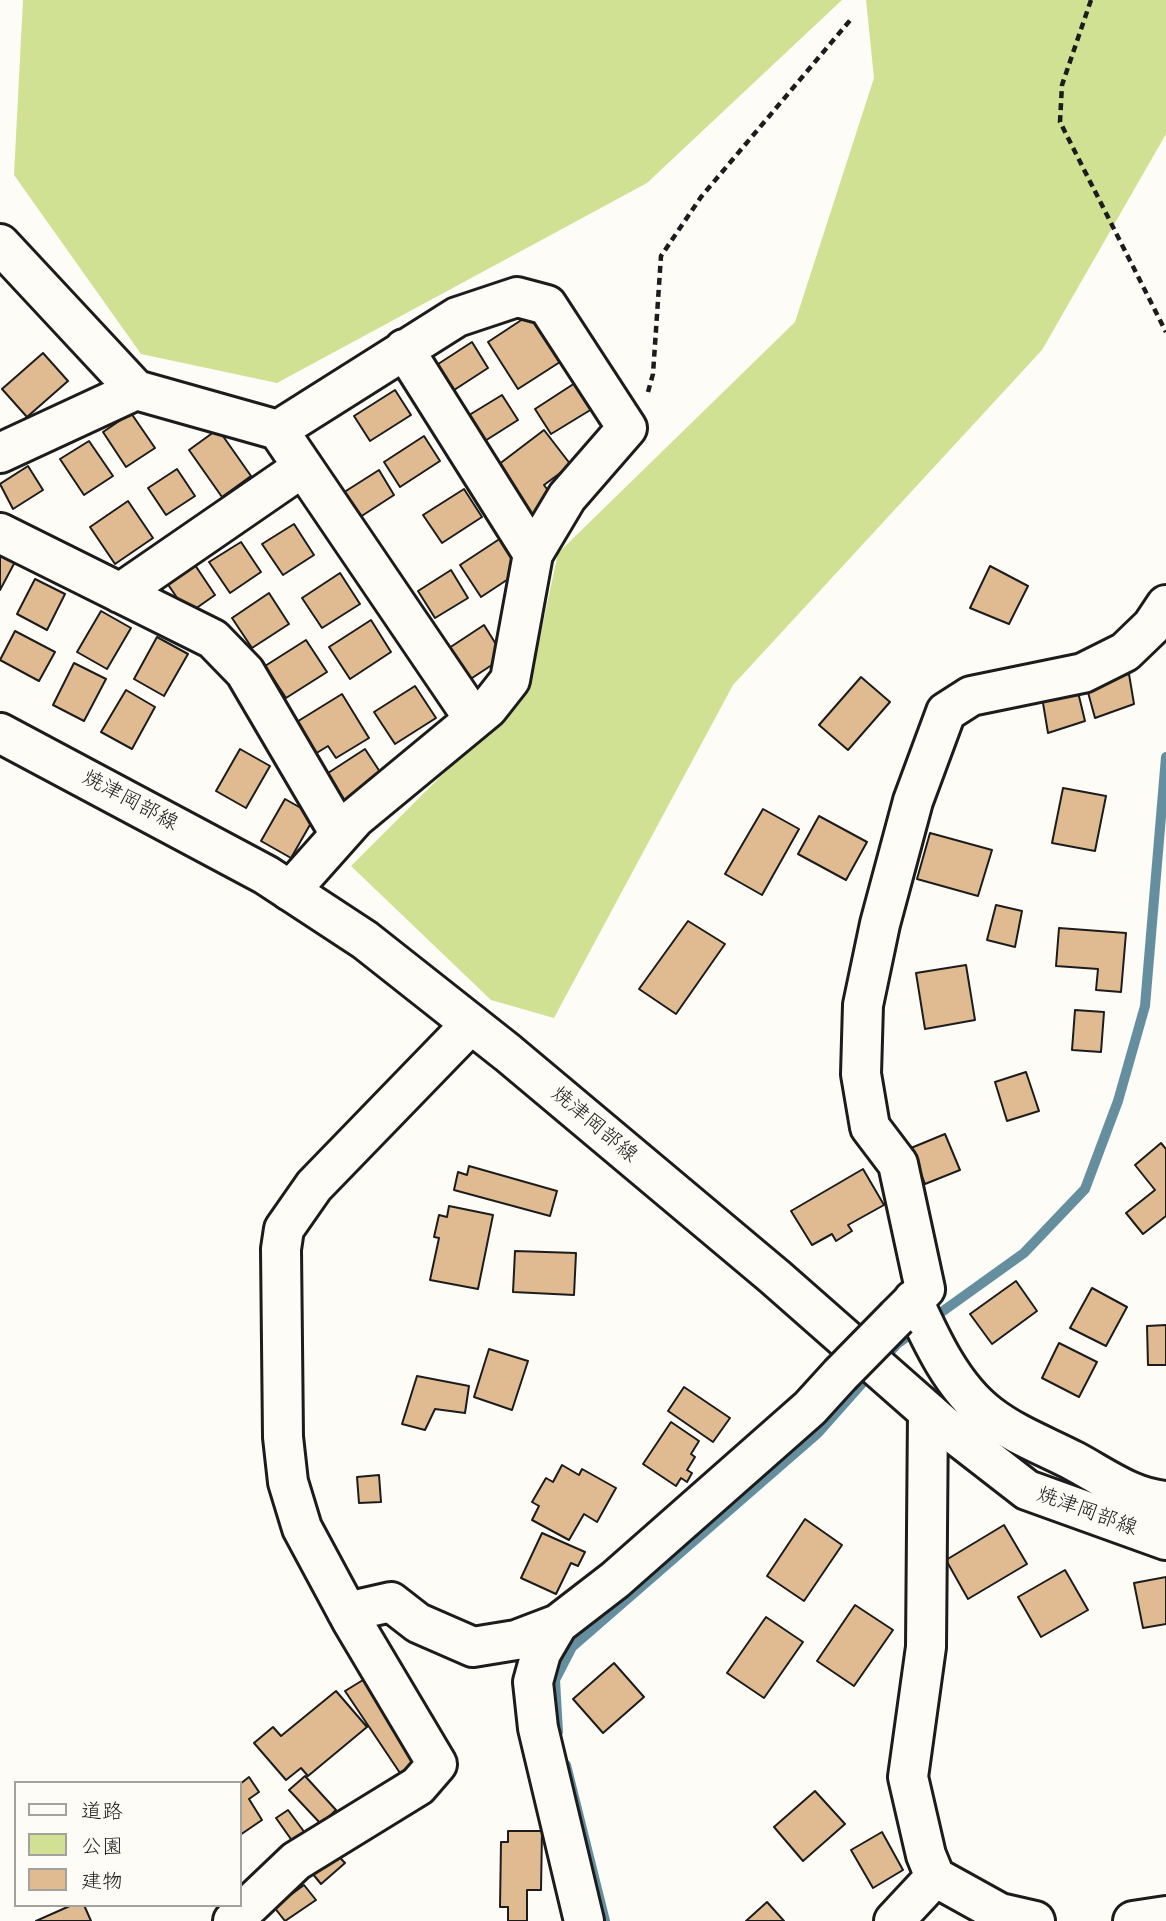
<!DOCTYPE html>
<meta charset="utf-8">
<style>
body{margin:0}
#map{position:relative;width:1166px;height:1921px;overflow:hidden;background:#fdfcf7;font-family:Pangolin,"Klee One",sans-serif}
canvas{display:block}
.legend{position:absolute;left:14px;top:1781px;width:228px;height:126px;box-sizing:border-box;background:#fdfcf7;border:2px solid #a3a29f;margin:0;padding:9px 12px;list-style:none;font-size:21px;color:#1c1c1c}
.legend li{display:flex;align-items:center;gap:14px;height:35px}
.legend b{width:35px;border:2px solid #a3a29f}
</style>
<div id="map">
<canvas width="1166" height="1921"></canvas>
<ul class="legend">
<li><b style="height:9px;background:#fdfcf7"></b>道路</li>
<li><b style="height:19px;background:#d1e194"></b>公園</li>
<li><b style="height:19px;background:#e0bb91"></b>建物</li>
</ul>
</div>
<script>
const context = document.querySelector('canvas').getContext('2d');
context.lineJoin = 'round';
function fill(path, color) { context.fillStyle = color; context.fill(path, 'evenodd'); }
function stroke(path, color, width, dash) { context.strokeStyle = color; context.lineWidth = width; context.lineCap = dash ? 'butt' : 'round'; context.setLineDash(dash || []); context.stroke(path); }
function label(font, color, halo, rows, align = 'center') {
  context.font = font + ' Pangolin,"Klee One",sans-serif'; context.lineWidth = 7; context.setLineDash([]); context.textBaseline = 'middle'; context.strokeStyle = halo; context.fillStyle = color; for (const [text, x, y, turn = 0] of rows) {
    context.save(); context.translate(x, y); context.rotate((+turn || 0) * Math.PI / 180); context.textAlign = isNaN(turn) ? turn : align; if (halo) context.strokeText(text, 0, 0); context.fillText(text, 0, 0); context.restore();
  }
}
fill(new Path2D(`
 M23,0H842L647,183L277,383L141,354L14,175Z
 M866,0H1166V134L1042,350L733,685L554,1018L491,1000L351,866L529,688L558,553L795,322L874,78Z`), '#d1e194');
stroke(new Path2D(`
 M558,1732L555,1680L572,1647L818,1433L897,1344L1024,1253L1085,1189L1118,1101L1145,1006L1166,757
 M566,1765L605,1921`), '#658f9f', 10);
const building = new Path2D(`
 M529,315L560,362L518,389L488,342Z
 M472,342L488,368L448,394L432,368Z
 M43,353L68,381L27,417L2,389Z
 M575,383L592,409L551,434L535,409Z
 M395,390L411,415L370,441L354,416Z
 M502,395L518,420L477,446L461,420Z
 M131,413L155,448L126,467L103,432Z
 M218,429L251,476L222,497L189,450Z
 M544,430L571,465L544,485L553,497L531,515L494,468Z
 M424,436L440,461L400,487L384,462Z
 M89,441L113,476L84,495L60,459Z
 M28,466L43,490L13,509L0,484Z
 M177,469L195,496L166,515L148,488Z
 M379,470L394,495L354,521L338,496Z
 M464,489L482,517L442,543L423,515Z
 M128,501L153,538L115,564L90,527Z
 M294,524L314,555L283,575L262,544Z
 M501,538L522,570L481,597L460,565Z
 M241,542L261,572L230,593L209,562Z
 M0,552L16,560L0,590Z
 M195,565L215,595L188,614L167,583Z
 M990,566L1028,586L1009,624L970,608Z
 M451,570L468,598L435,618L418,591Z
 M340,573L360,604L322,628L302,598Z
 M35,579L65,594L47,630L17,614Z
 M269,593L289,624L252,648L232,618Z
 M101,611L131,628L107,669L77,652Z
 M371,620L391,652L350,679L329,647Z
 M484,625L504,657L463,684L443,652Z
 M15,631L55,652L39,681L0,660Z
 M157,637L188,654L164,696L134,679Z
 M306,640L327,672L286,698L265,666Z
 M74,663L106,679L84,721L53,705Z
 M1129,674L1134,704L1095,718L1086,685Z
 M861,677L890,702L848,750L819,725Z
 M415,686L436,718L395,744L374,712Z
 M1077,688L1085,721L1048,733L1042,697Z
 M126,690L155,707L132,749L101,732Z
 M342,694L369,738L336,758L328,746L315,754L295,723Z
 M240,749L270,766L246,808L216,791Z
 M365,749L384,778L343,804L325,775Z
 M1063,788L1106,796L1095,851L1052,843Z
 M285,799L315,816L291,858L261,841Z
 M763,809L799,829L762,895L725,874Z
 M819,816L867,842L846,880L798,854Z
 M930,833L992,850L978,896L917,879Z
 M996,905L1022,911L1015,947L987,940Z
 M688,921L725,944L676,1014L639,989Z
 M1059,928L1126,933L1121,992L1096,990L1098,969L1056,966Z
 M966,965L975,1020L925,1029L916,973Z
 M1075,1010L1104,1012L1101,1052L1072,1050Z
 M1026,1072L1039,1111L1007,1121L995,1082Z
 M945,1134L960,1170L925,1184L911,1148Z
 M1161,1143L1166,1149V1216L1143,1234L1126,1213L1155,1190L1135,1165Z
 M469,1166L557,1191L550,1216L454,1190L458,1172L467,1175Z
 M863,1169L884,1205L848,1225L852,1231L836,1241L832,1234L812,1245L791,1211Z
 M449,1206L493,1215L478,1289L430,1280L439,1238L434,1237L439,1215L447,1217Z
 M515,1251L576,1253L574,1295L513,1292Z
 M1016,1281L1037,1311L992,1344L970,1314Z
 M1092,1288L1127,1307L1106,1346L1070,1328Z
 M1166,1325V1365H1148L1147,1326Z
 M1059,1343L1097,1362L1079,1397L1042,1378Z
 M489,1349L528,1361L512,1410L474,1397Z
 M417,1376L469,1386L465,1413L435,1409L425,1430L402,1424Z
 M684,1387L730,1418L713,1442L668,1411Z
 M671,1422L699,1441L691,1454L695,1457L687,1470L692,1473L687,1482L681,1478L676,1486L643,1464Z
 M562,1465L579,1475L582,1469L616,1488L597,1522L584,1514L569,1540L532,1520L539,1506L532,1502L546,1478L553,1482Z
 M379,1475L381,1502L359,1503L357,1477Z
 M805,1519L842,1545L804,1601L767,1576Z
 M1004,1525L1027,1564L968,1599L946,1560Z
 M542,1533L585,1552L578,1566L571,1563L556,1594L521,1578Z
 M1065,1570L1088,1610L1041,1637L1018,1597Z
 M1166,1577V1624L1143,1628L1134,1583Z
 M855,1605L893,1630L854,1686L817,1661Z
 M766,1617L803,1642L764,1698L727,1673Z
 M614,1663L644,1697L603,1733L573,1699Z
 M363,1680L418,1760L400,1773L345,1691Z
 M336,1691L367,1727L308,1776L301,1768L286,1780L254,1743L273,1727L281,1736Z
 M305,1776L336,1810L321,1824L289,1790Z
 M249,1777L259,1792L249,1799L262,1820L240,1835V1784Z
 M815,1791L845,1824L803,1861L774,1827Z
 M288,1810L305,1833L293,1842L276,1818Z
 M508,1831H542L541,1890H527V1921H508V1907H500L501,1842H508Z
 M882,1832L903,1870L873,1888L851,1850Z
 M331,1848L345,1863L321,1884L308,1868Z
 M304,1885L316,1900L285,1921L274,1907Z
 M767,1902L784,1921H746Z
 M72,1905H84L91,1921H36Z`);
fill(building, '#e0bb91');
stroke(building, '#1c1c1c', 2);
const street = new Path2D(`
 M0,244L136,390L0,453
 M404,349L533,554
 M136,390L278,430L457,317L517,297L547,305L627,428L567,497L533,554L510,680L488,708L355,818L290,891
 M278,430L474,719
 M0,533L213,639L245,672L340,834
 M120,593L303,467
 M913,1300C931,1340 953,1388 989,1415C1015,1435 1045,1446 1074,1461C1104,1477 1131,1498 1166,1501
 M897,1317L925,1289L898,1164L870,1127L861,1074L863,1005L880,924L913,801L946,712L971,696L1083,673L1125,652L1152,626L1166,605
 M347,1612L391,1602L418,1623L473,1647L516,1640L558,1624L615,1580L810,1408L840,1375
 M558,1624L541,1653L533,1682L538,1728L584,1921
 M935,1877L1000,1913L1035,1921
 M233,1921L296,1861L418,1786L437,1764L352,1621L302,1528L288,1482L283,1437L281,1249L284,1229L314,1186L471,1024
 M894,1921L935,1877L926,1855L908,1777L926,1647L928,1412
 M1133,1921L1166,1916`);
const secondary = new Path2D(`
 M0,733L266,875L365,940L508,1053L775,1277L942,1424L1027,1490L1166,1540`);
stroke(street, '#1c1c1c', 44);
stroke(secondary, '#1c1c1c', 44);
stroke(new Path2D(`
 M1091,0L1062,85L1060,122L1166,332
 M648,392L653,374L661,256L701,197L852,18`), '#1c1c1c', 4.5, [7, 5]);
stroke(street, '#fdfcf7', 38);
stroke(secondary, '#fdfcf7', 38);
const streetBridge = new Path2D(`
 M840,1375L897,1317`);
stroke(streetBridge, '#1c1c1c', 44, []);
stroke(streetBridge, '#fdfcf7', 38);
label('21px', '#1c1c1c', '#fdfcf7', [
 ["焼津岡部線",130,801,28],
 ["焼津岡部線",594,1125,40],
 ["焼津岡部線",1087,1512,20]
]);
</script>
